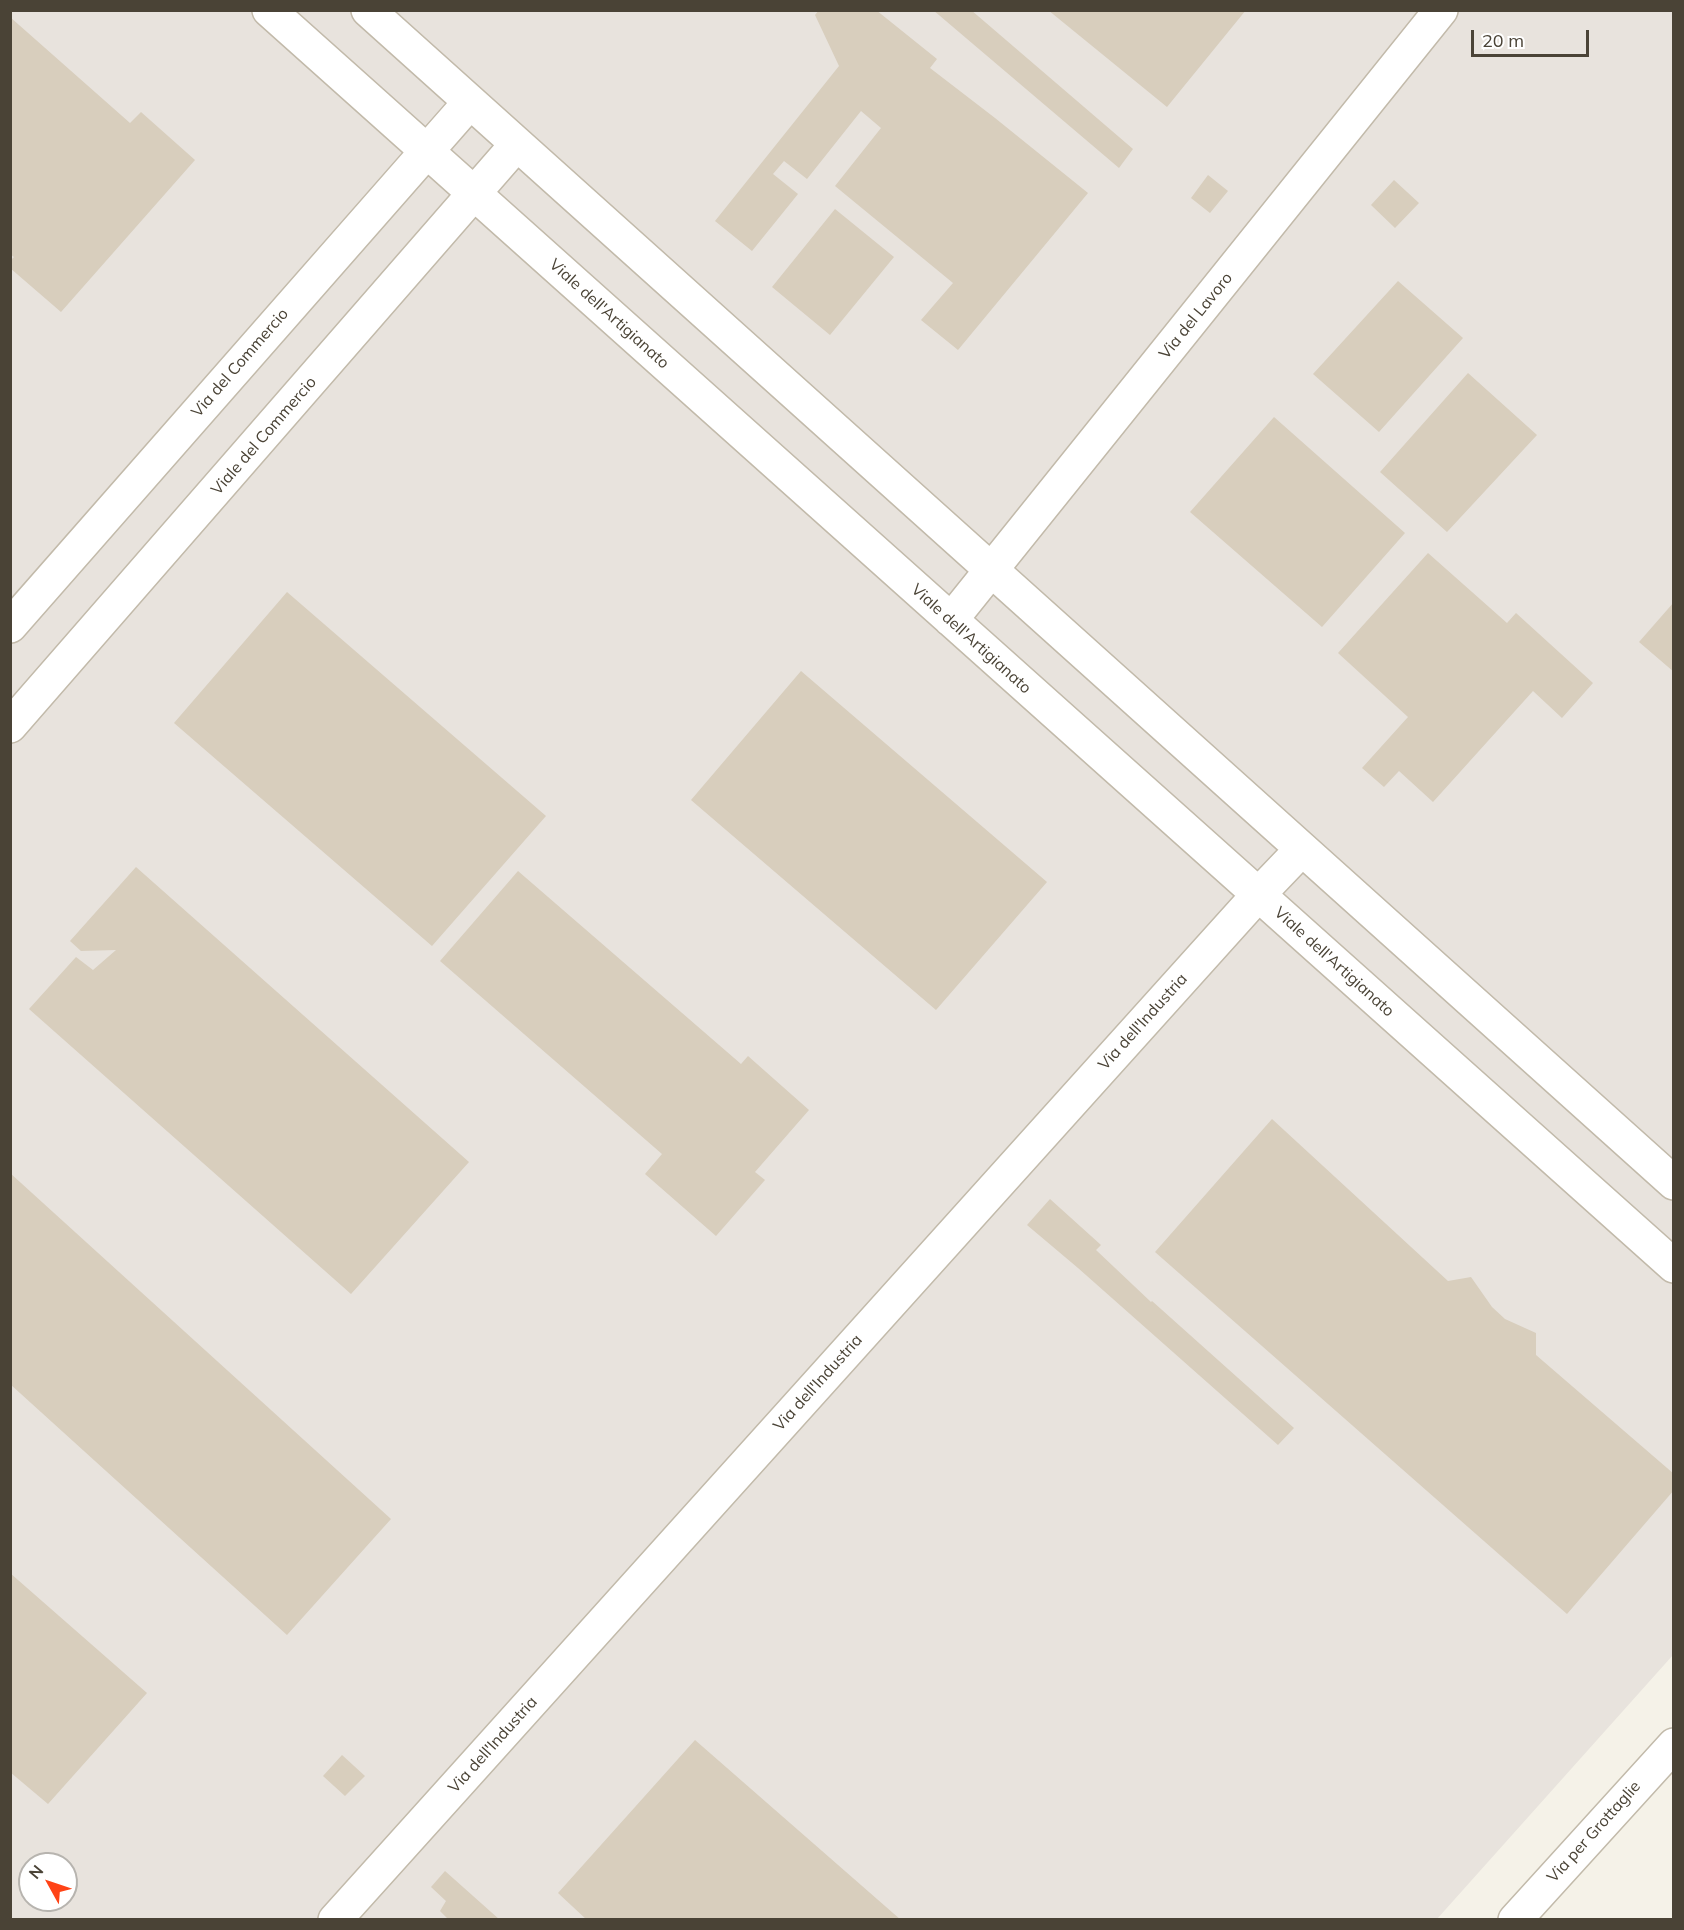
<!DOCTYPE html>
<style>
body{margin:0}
#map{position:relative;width:1684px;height:1930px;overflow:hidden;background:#f5f2e8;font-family:Mulish,sans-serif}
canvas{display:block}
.frame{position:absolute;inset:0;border:12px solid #4a4336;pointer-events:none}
.north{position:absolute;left:18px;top:1852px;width:60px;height:60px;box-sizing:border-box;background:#fff;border:2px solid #b7b4af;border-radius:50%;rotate:310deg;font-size:16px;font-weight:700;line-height:24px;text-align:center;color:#4a4336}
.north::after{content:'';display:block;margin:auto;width:21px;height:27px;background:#ff4316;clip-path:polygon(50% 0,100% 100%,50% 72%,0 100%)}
.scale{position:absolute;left:1471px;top:30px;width:118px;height:27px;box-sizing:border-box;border:3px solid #4a4336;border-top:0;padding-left:8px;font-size:18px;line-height:21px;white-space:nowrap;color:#4a4336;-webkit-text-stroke:4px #fff;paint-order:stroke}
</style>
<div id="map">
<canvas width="1684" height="1930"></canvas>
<div class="frame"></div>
<div class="north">N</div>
<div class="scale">20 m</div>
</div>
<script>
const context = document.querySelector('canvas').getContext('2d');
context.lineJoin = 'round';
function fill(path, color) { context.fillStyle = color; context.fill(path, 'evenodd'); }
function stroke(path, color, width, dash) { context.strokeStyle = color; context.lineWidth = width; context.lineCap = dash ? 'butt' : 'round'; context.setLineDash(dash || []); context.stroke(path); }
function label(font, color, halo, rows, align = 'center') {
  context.font = font + ' Mulish,sans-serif'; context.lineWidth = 4.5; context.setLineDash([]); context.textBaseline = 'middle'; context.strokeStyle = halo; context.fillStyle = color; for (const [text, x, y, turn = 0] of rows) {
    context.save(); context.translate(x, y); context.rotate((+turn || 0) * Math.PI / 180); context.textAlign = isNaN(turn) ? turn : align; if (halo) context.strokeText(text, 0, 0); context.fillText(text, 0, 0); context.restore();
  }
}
fill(new Path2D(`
 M11,11H1673V1655L1437,1919L11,1920ZM30,1864H66V1900H30Z`), '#e8e3dd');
fill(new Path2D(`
 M819,10H876L937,59L930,68L995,118L1088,193L958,350L921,320L953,283L835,186L881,128L861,111L807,179L784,161L773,174L798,194L752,251L715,221L839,66L815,15Z
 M933,10H971L1133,149L1119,168Z
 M1048,10H1246L1167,107Z
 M10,17L130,123L141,112L195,160L61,312L10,268V261L14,257L10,254Z
 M1208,175L1228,191L1210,213L1191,198Z
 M1394,180L1419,203L1395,228L1371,205Z
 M835,209L894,257L830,335L772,287Z
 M1398,281L1463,338L1379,432L1313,374Z
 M1468,373L1537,435L1447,532L1380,472Z
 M1274,417L1405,533L1322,627L1190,512Z
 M1428,553L1507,623L1516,613L1593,683L1562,718L1533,691L1433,802L1399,771L1384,787L1362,768L1408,717L1338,653Z
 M287,592L546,816L432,946L174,723Z
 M1674,602V672L1639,642Z
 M801,671L1047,882L936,1010L691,800Z
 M136,867L469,1162L351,1294L29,1009L76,957L93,970L116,950L81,951L70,941Z
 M518,871L741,1064L748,1056L809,1110L755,1172L765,1180L716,1236L645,1174L662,1154L440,961Z
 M1272,1119L1448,1281L1471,1277L1492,1307L1505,1319L1536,1333V1355L1674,1474V1490L1567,1614L1155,1252Z
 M10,1173L391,1519L287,1635L10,1384Z
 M1050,1199L1101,1245L1096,1250L1151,1302L1152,1301L1294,1428L1278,1445L1078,1268L1027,1225Z
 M10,1573L147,1693L48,1804L10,1772Z
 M695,1740L901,1920H587L558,1893Z
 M342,1755L365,1776L345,1796L323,1776Z
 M445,1871L500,1920H449L440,1911L446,1901L431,1887Z`), '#d8cebd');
const minor = new Path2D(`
 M269,10L1674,1266
 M368,10L1674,1183
 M951,620L1441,10
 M10,626L470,102
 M10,726L517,144
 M335,1920L1258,895L1302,849
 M1515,1920L1674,1745`);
stroke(minor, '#c2baaa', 36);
stroke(minor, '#fff', 33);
label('16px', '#4a4336', '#fff', [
 ["Viale dell'Artigianato",609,314,42],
 ["Via del Lavoro",1196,316,-51],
 ["Via del Commercio",240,363,-49],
 ["Viale del Commercio",264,436,-49],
 ["Viale dell'Artigianato",971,639,42],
 ["Viale dell'Artigianato",1334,962,42],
 ["Via dell'Industria",1143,1022,-48],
 ["Via dell'Industria",818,1383,-48],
 ["Via dell'Industria",493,1745,-48],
 ["Via per Grottaglie",1594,1832,-48]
]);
</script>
